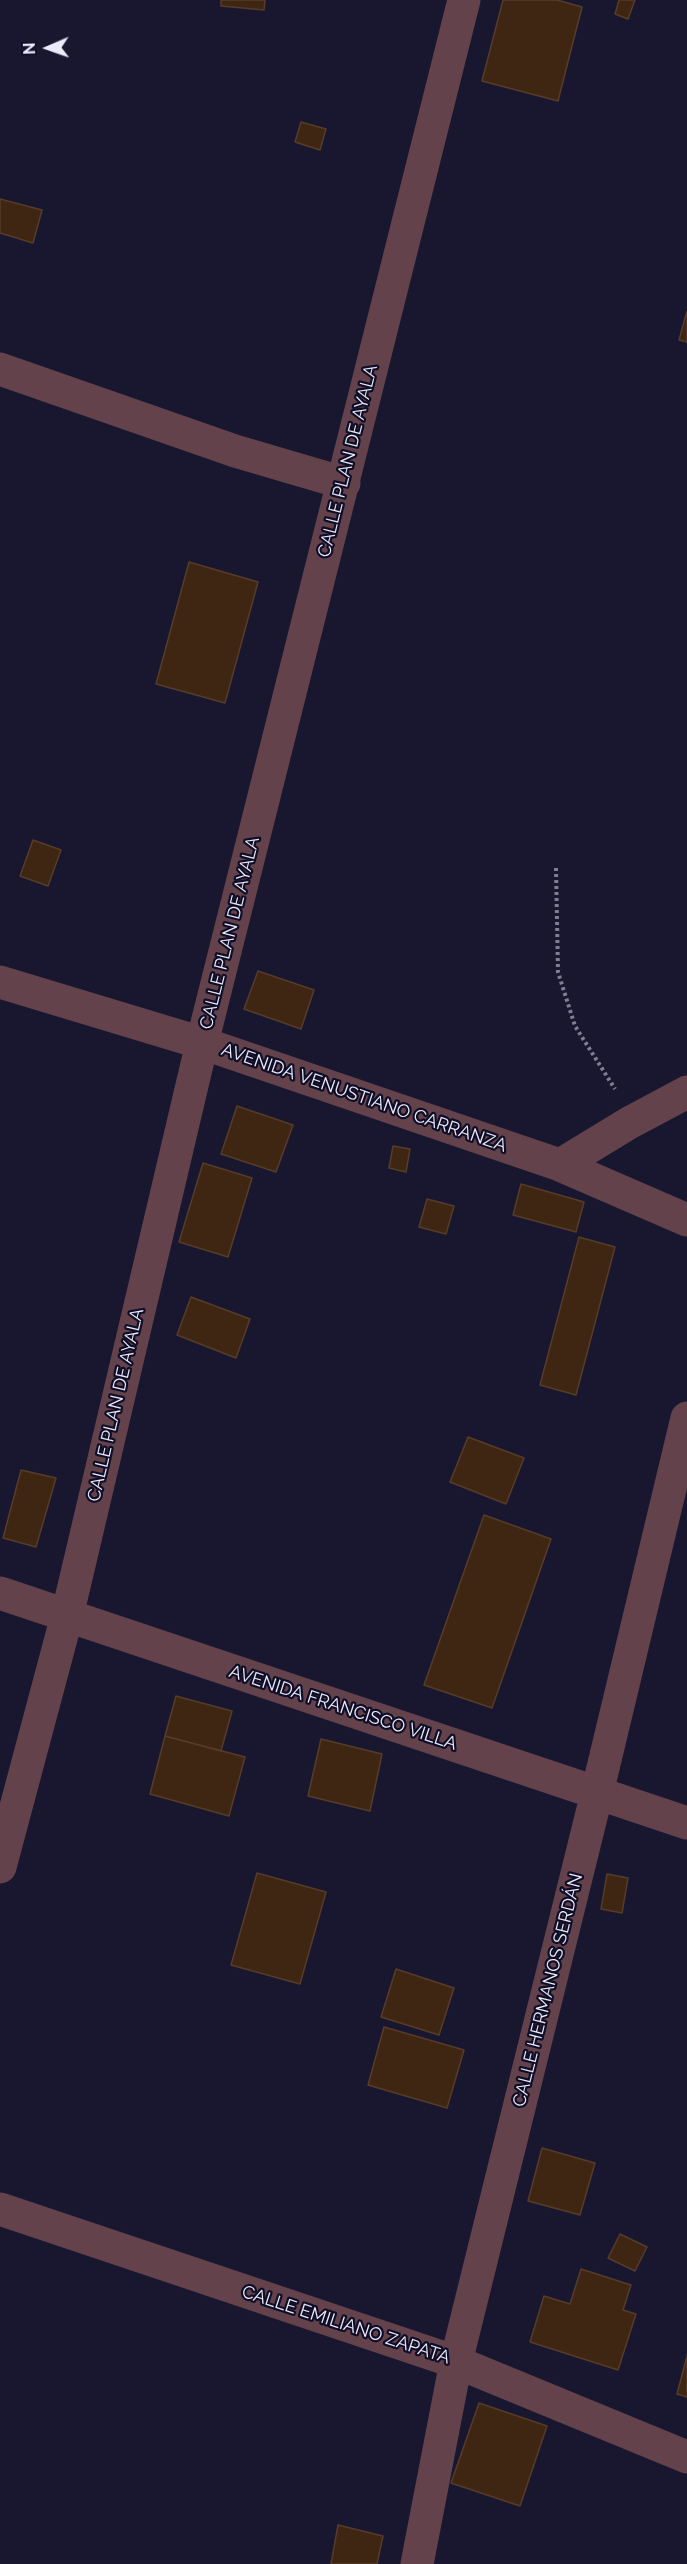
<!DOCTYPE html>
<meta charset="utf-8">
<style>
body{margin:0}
#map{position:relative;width:687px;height:2564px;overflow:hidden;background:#191730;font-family:Raleway,sans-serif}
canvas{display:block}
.north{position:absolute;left:18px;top:18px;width:60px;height:60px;-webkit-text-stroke:4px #100e26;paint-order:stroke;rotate:268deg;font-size:16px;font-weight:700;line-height:24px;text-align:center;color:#ebebfd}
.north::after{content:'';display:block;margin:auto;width:21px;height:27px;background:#ebebfd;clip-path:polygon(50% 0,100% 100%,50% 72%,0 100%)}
</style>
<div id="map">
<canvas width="687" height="2564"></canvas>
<div class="north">N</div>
</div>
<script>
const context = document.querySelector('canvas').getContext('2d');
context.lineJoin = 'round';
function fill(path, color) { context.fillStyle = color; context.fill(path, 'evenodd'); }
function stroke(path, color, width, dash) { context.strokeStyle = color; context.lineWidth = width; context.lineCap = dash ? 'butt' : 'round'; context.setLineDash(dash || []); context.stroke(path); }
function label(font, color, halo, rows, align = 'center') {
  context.font = font + ' Raleway,sans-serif'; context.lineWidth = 4.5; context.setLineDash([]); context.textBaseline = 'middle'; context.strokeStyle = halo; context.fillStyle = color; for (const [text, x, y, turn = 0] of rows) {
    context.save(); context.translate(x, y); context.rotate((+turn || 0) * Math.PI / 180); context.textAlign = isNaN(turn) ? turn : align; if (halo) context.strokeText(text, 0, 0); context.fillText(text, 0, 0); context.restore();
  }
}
const building = new Path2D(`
 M221,0H265L264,10L221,6Z
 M503,0H557L582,7L558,101L482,81Z
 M619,0H635L628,19L615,14Z
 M301,122L326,129L320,150L295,142Z
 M0,199L42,210L33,243L0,233Z
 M687,311V342L679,340Z
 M189,562L258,582L225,703L156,684Z
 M33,840L61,850L48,886L20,876Z
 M258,971L314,990L301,1029L244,1009Z
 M237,1106L293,1125L276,1172L221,1154Z
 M393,1146L410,1149L406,1172L389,1168Z
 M203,1163L252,1178L228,1257L179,1242Z
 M521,1184L584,1202L576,1232L513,1215Z
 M427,1199L454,1206L446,1234L419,1227Z
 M579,1237L615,1247L576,1395L540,1385Z
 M191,1297L250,1319L236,1358L177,1335Z
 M468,1437L524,1458L506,1504L450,1482Z
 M21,1470L56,1478L36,1547L3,1538Z
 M484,1515L551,1539L492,1708L424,1685Z
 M176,1696L232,1711L221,1751L165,1736Z
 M165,1736L245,1757L229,1816L150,1794Z
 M321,1739L382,1754L370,1811L308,1796Z
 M257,1873L326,1892L300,1984L231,1965Z
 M607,1874L628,1878L622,1913L601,1909Z
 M396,1969L454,1988L439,2035L381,2017Z
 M384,2027L464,2050L447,2108L368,2085Z
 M542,2148L595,2163L580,2215L528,2201Z
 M620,2234L647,2247L635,2271L608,2258Z
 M581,2269L631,2285L623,2310L636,2314L618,2370L530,2342L544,2296L570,2304Z
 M687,2356V2397L677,2394Z
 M479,2403L547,2426L520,2506L451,2483Z
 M338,2525L383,2536L377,2564H331Z`);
fill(building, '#3f2613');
stroke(building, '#563c29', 1.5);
stroke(new Path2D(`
 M556,868L558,972L575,1026L615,1089`), '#7f7e93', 4, [3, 3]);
stroke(new Path2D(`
 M0,369L235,451L344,483
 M0,982L202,1043L560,1165L687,1220
 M560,1165L629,1123L687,1092
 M0,1593L687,1823
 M0,1867L67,1616L202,1043L464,0
 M0,2209L456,2362L687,2457
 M417,2564L456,2362L597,1793L687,1418`), '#64424b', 33);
label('18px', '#ebebfd', '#100e26', [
 ["CALLE PLAN DE AYALA",348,461,-76],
 ["CALLE PLAN DE AYALA",230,933,-76],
 ["AVENIDA VENUSTIANO CARRANZA",364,1098,19],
 ["CALLE PLAN DE AYALA",116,1405,-77],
 ["AVENIDA FRANCISCO VILLA",343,1708,18],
 ["CALLE HERMANOS SERDÁN",548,1990,-76],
 ["CALLE EMILIANO ZAPATA",346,2325,18]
]);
</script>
